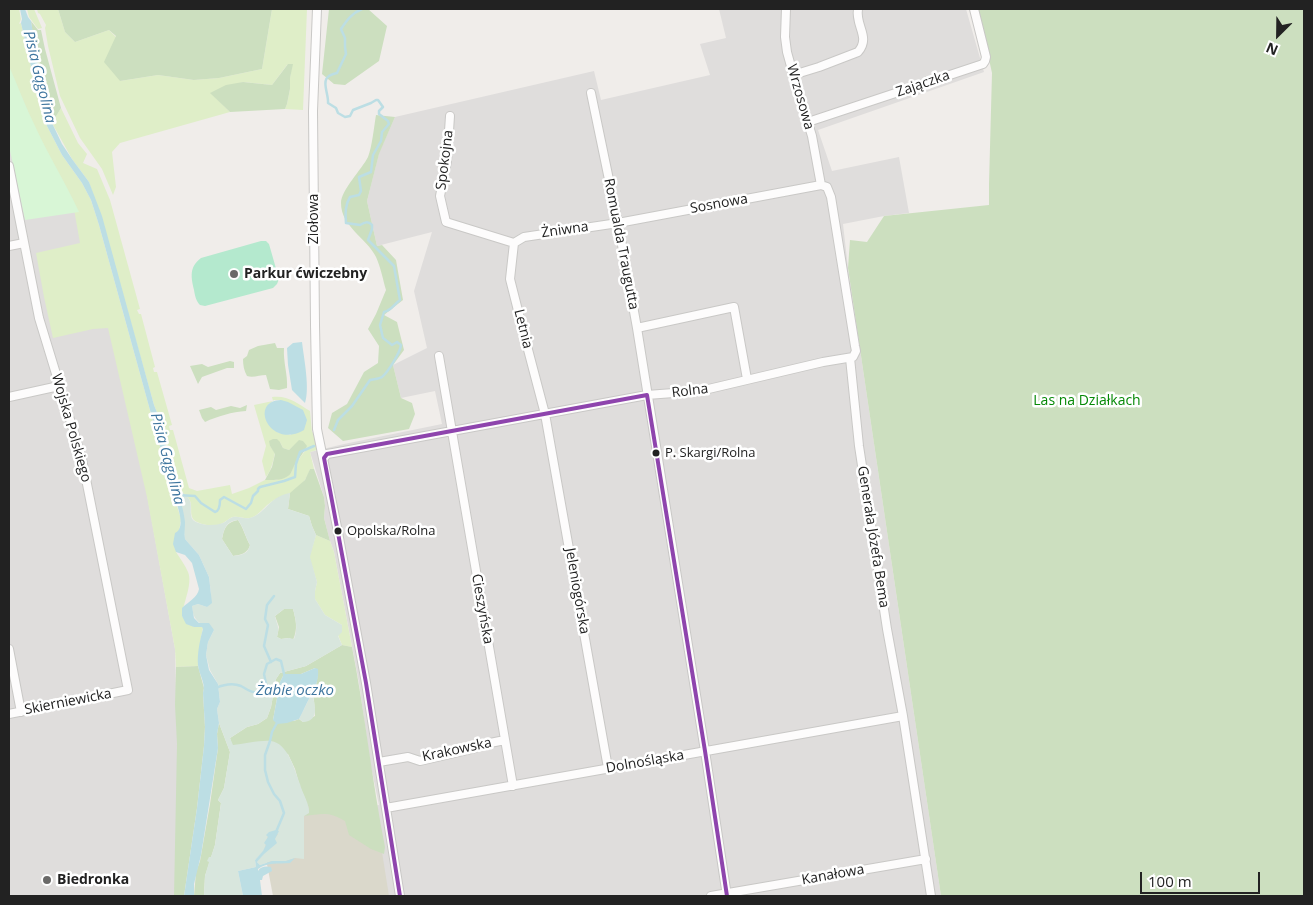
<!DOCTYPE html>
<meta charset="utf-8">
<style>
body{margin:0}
#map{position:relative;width:1313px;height:905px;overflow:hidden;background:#f0edea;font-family:"Open Sans",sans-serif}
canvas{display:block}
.frame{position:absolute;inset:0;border:10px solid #222;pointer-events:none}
.north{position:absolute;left:1253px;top:10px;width:50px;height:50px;-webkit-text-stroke:4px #fff;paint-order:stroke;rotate:203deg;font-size:14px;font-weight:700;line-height:20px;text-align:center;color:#222}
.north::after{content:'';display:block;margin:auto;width:18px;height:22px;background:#222;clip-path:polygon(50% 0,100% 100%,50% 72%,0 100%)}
.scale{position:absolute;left:1140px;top:872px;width:120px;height:22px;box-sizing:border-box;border:2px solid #222;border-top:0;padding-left:6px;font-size:15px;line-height:18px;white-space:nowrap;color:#222;-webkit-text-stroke:4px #fff;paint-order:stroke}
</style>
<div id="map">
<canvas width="1313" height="905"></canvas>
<div class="frame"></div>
<div class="north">N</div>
<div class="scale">100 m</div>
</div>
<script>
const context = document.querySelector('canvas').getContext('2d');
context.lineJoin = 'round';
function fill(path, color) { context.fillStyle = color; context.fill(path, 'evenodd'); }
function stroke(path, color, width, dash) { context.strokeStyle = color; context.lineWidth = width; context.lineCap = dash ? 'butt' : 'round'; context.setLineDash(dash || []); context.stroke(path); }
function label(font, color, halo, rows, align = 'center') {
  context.font = font + ' "Open Sans",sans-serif'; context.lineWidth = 5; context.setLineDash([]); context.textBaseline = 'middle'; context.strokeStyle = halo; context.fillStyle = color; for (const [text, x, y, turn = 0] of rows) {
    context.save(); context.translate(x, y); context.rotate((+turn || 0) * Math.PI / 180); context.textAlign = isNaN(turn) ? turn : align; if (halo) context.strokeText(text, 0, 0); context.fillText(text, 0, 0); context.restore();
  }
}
fill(new Path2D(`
 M719,9H966L984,72L818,130L832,171L899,157L909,213L884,216L843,224L848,268L941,896H274L304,816L379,805L370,762L359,683L334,552L330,541L324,518L325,506L324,497L310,452L344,444L442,424L435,391L401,398L393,365L427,348L414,291L432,232L377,246L367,201L379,153L395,117L594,71L601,100L710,75L700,44L726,38Z
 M9,49L85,215L143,472L175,649L179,817L177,896H9Z`), '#dfdddc');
fill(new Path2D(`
 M372,789L389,896H273L263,843L268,806Z`), '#dad8cb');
fill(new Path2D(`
 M9,9H19L21,19L19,24L21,23L35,84L47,126L62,155L82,183L91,200L99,225L172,490L181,519L176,552C180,558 185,565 188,572C193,584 183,603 182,616L194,627H202L203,628L201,637L198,666L176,667L175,649L147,497L108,328L93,329L53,338L44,297L36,253L80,243L72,198L51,159L34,126L9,67Z
 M27,9H34L42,28L38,29L29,17Z
 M37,9H58L65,32L75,42L109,30L116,37L120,81L158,75L194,80L219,78L262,69L272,9H307L303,110L285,109L287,104L290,89V78L292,64L287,65L272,85L243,82L211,93L230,112L120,143L112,152L116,187L113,195L102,169L80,138L60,96L48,46L45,28L46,25L40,14L38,13Z
 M61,108L78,143L87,154L83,163L97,169L110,200L140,309L137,310L139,314H141L155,367L153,368L154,372H157L172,425L169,426L170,430H173L189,488L197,491L230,485L232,494L249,488L265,480H276L291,473L293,467L305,451L296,444L289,450L283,448L280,442L270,446L275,453C273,462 271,471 266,477L262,461L266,446L254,405L273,401L272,397C288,395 297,403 310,411L312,432L314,433L317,450L310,452L314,469H310C307,479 300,488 291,493C284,496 276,498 270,503C265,506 261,512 255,516C247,521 241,516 233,517C229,518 227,521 223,523C215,527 205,526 197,522C188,518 193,508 190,501C188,495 181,492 176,488L160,420L154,405L123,295L89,182L72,159L52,123ZM274,400H280L291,435L277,432L268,405Z
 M316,535L330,541L334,552L352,647L342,645L338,635L342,625L325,615L315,599V591L317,582L309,557Z`), '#dfeec8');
fill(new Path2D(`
 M58,9H272L262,69L219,78L194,80L158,75L120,81L104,62L116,36L109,30L75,42L65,32Z
 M329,9H368L387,26L379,61L345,85L334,84L322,74Z
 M978,9H1304V896H941L848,268L850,240L867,242L884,216L989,205V184L992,73Z
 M31,21L38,30H41L45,49L61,108L52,123C50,111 43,99 40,87C35,65 34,43 31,21Z
 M288,64H293L290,78V89L287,104L285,109L230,112L210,93L226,85L243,82L272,85Z
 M376,115L395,117L379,154L367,201L377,246L382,245L396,260L403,300L384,315L397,322L404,350L393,365L401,398L412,403L415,414L409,429L343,441L328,428L332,413L347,404L364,372L378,363L379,346L368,329L376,314L386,290C383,280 381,268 376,257C367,238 341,227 341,203C341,190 362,169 368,157C372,147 374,127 376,115Z
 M275,343L277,348H284C283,362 288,375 287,388L279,390L270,389L266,375C260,375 253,378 247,376C244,371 243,365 243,359L247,356L249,350L258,346Z
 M230,361L234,362V368H227L202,377L198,384L190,366L202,364L208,367Z
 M247,405L246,411C232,412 218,416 205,422L202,418L199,410L211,407L216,410L231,406L240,408Z
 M273,439H277L280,442L283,448L289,450L299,440L303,441L307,446C304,453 298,459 294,466C293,468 292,471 291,473C285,481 274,480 265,480L272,467L275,454L270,446L269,441Z
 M310,469H314L324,497L325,506L324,518L330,541L316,535L312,526L309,516L288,509L290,493L305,480Z
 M238,520C243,527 245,536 250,545C248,553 241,555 233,556L222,539C224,529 226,522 238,520Z
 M284,609H293C296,620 298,629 293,640L289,638L281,639L277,637L279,627L275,616Z
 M342,645L352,647C365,713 372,781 385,847L384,854L371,849L349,835L345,821C329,811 321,814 304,816L309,813V808L300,787L295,769L288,754L232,745L230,738L247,727L258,724L267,718L271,707L276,679L280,673L306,666ZM315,668L318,673L316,686L312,693L314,700L315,716L303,722L299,719L294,721L273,720L280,682L284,674H301Z
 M198,666L204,688L203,693L205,727L204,746L197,808L184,896H174L177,744L175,705L176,667Z
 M219,723L230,752L224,788L218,800L221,803L215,845L205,876L204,896H194L196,872L200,861L210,804L218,748L217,734Z`), '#ccdfbf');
fill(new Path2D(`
 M176,488C181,492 188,495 190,501C192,507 189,515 193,520C200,526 215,526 223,523C226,522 229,518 233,517C241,516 246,521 255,516C269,508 270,497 290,493L288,509L309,516L312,526L316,535L310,557L317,582L315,591V599L325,615L342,625V632L338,636L342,645L306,666L280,673L276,679L271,707L267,718L258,724L247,727L230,738L233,745C243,744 261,740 271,741C288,743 295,771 300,784C302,793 310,804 309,813L304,816V859L295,858L286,861H272L260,865L257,862L278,834L268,836L264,851L255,860L256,867L238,871L243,896H204L205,876L209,862L207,861L209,857H211L215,845L221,803L218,800L224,788L230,752L219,723L217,709L220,702L218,684L210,670L206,655L208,642L214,630C201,624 193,622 192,606L198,604L207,607L211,594L209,577L199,555L185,539C183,523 183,504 176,488ZM238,520C244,528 245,536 250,545C248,554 242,555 233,556L222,539C224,529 226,521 238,520ZM284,609H293C296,620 298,629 294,639L289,638L281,639L277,637C280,626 277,626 275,616Z
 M312,693C315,705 320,721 303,722L299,719Z`), '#d8e6dd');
fill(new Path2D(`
 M9,66C18,86 25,106 35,126C48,155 66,183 79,212L25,220L9,146Z`), '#d8f6d6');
fill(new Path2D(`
 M261,241H266L269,244L279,279L277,284L273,288L205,306L200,305C196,301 195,296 194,290C191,277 189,267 201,258Z`), '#b4e9ce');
fill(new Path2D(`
 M20,9H25L28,17L31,21L36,51L40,85L44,99L51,114L52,123L62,144L72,159L89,182L102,216L154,405L160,420L176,488C180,497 184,512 185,522C185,528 184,533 185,539L199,555L209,577L212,603L207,607L198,604L192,606L194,618L199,623H209L214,630L208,642L206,655L209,670L218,684L220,702L217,709L219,723L217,734L218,748L201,855L194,884V896H184L197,808L204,746L205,727L203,693C206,683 199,675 198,665C197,654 200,639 203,629L202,627H194L186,624L182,616V608C188,602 198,597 199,589L192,563L185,555L176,552L173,544L175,533C188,527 175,501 172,490L99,225L91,200L82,183L62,155L47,126L35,84L21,23L22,19Z
 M302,342C304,359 310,388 305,403L292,390L288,365L287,348L293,343Z
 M281,400L288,402L303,410L307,420L304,430C270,450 248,401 281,400Z
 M315,668L318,669C319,682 315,686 310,697C306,704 303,712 299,719L287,723L277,724L273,720L280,682L284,674H301Z
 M276,830L279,831L275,839L277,843L264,854L257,862L260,865L272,861H286L295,858L290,863C279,864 267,862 258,869V871C261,866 266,866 271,867L272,871L263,876L262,880H260L262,896H243L238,871L256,867L255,860L263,851L266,845L264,843L268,837L266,835L269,832Z`), '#bcdee4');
stroke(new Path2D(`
 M334,430L338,420L352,406L370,380C374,379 379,379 382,377C388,372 400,353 401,345L397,342L392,345L383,338L380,325L384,312C392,310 394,304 400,300L394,266L368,240L372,229V225C368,221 365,222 360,225L346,223C345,214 345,205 350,197L359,195L361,191L359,177L371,172L373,155L381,141L382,132L389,124L388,121L379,114V111L383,107L378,100H376L371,103L353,110L350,116L345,117L338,113L336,108L328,103C329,95 321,81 329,76C331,74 334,74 337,73L346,54L345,47V38L341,29C347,20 352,13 362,9
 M178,495L195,496L201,503L215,512C220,511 220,504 220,500L224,497L246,509L251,503L253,496L258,491V489L260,487L284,481L295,477L296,464L300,452L314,446
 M271,662L264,646L268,625L265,619L267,605L274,596
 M216,688C223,685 233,683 241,686C243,687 246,689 248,690C254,694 261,692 267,688L264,674L267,664L276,659L281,661L285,678
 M267,688L270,686L279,688
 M276,832L284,813L280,801L274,794L268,782L265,770V755L270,741L272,732L278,721`), '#bcdee4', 2.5);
const minor = new Path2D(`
 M317,9L313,111L315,325L317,429L337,527L366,683L400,896
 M786,9L785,37L787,52L797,88L812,136L821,185
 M793,75L819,67L858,52C871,37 855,26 858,9
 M591,93L618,223L637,328L705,751L727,896
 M450,116L447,161L440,196L446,222L514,243
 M808,122L983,64L985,61L986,57L974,9
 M9,166L39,318L82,459L128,690L9,714
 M514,243L510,279L526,342L545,414L608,768
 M514,243L524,237L618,223L821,185
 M9,246L24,243
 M637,328L734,307L747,379
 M439,356L513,786
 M850,358L859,446L887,629L903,716L931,896
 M9,397L59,386
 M324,458L327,454L333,453L647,395L700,391L823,362L853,357L856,351L855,346L831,197L827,187L821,185
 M9,649L21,712
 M379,762L408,757L420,761L472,749L485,744L505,740
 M386,808L903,716
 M711,896L926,859`);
stroke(minor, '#c9c8c6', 10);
stroke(minor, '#fdfcfc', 8);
stroke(new Path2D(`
 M647,395L705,751L727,896
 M324,458L366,683L400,896
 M324,458L327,454L647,395`), '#8e44ad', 4);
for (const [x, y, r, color] of [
 [234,274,5,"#6a6968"],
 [656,453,4.5,"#222"],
 [338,531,4.5,"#222"],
 [47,880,5,"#6a6968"]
]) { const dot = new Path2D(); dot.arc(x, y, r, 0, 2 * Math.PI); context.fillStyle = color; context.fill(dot); stroke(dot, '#fff', 2); }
label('13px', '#222', '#fff', [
 ["P. Skargi/Rolna",665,453],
 ["Opolska/Rolna",347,531]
], 'left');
label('14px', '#222', '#fff', [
 ["Zajączka",923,84,-19],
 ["Wrzosowa",800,97,74],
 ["Spokojna",445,160,-83],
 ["Sosnowa",719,204,-10],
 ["Ziołowa",314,219,-90],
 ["Żniwna",565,230,-8],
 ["Romualda Traugutta",621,244,79],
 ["Letnia",523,329,76],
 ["Rolna",690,391,-7],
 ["Wojska Polskiego",71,428,74],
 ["Generała Józefa Bema",873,537,81],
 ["Jeleniogórska",577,591,80],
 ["Cieszyńska",482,609,80],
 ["Skierniewicka",68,702,-11],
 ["Krakowska",457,750,-12],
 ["Dolnośląska",645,762,-10],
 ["Kanałowa",833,875,-10]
]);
label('bold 14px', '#222', '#fff', [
 ["Parkur ćwiczebny",244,274],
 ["Biedronka",57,880]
], 'left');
label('14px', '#068907', '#fff', [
 ["Las na Działkach",1087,401]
]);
label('italic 15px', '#3f769f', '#fff', [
 ["Pisia Gągolina",39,77,76],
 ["Pisia Gągolina",167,459,75],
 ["Żabie oczko",295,691]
]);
</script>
